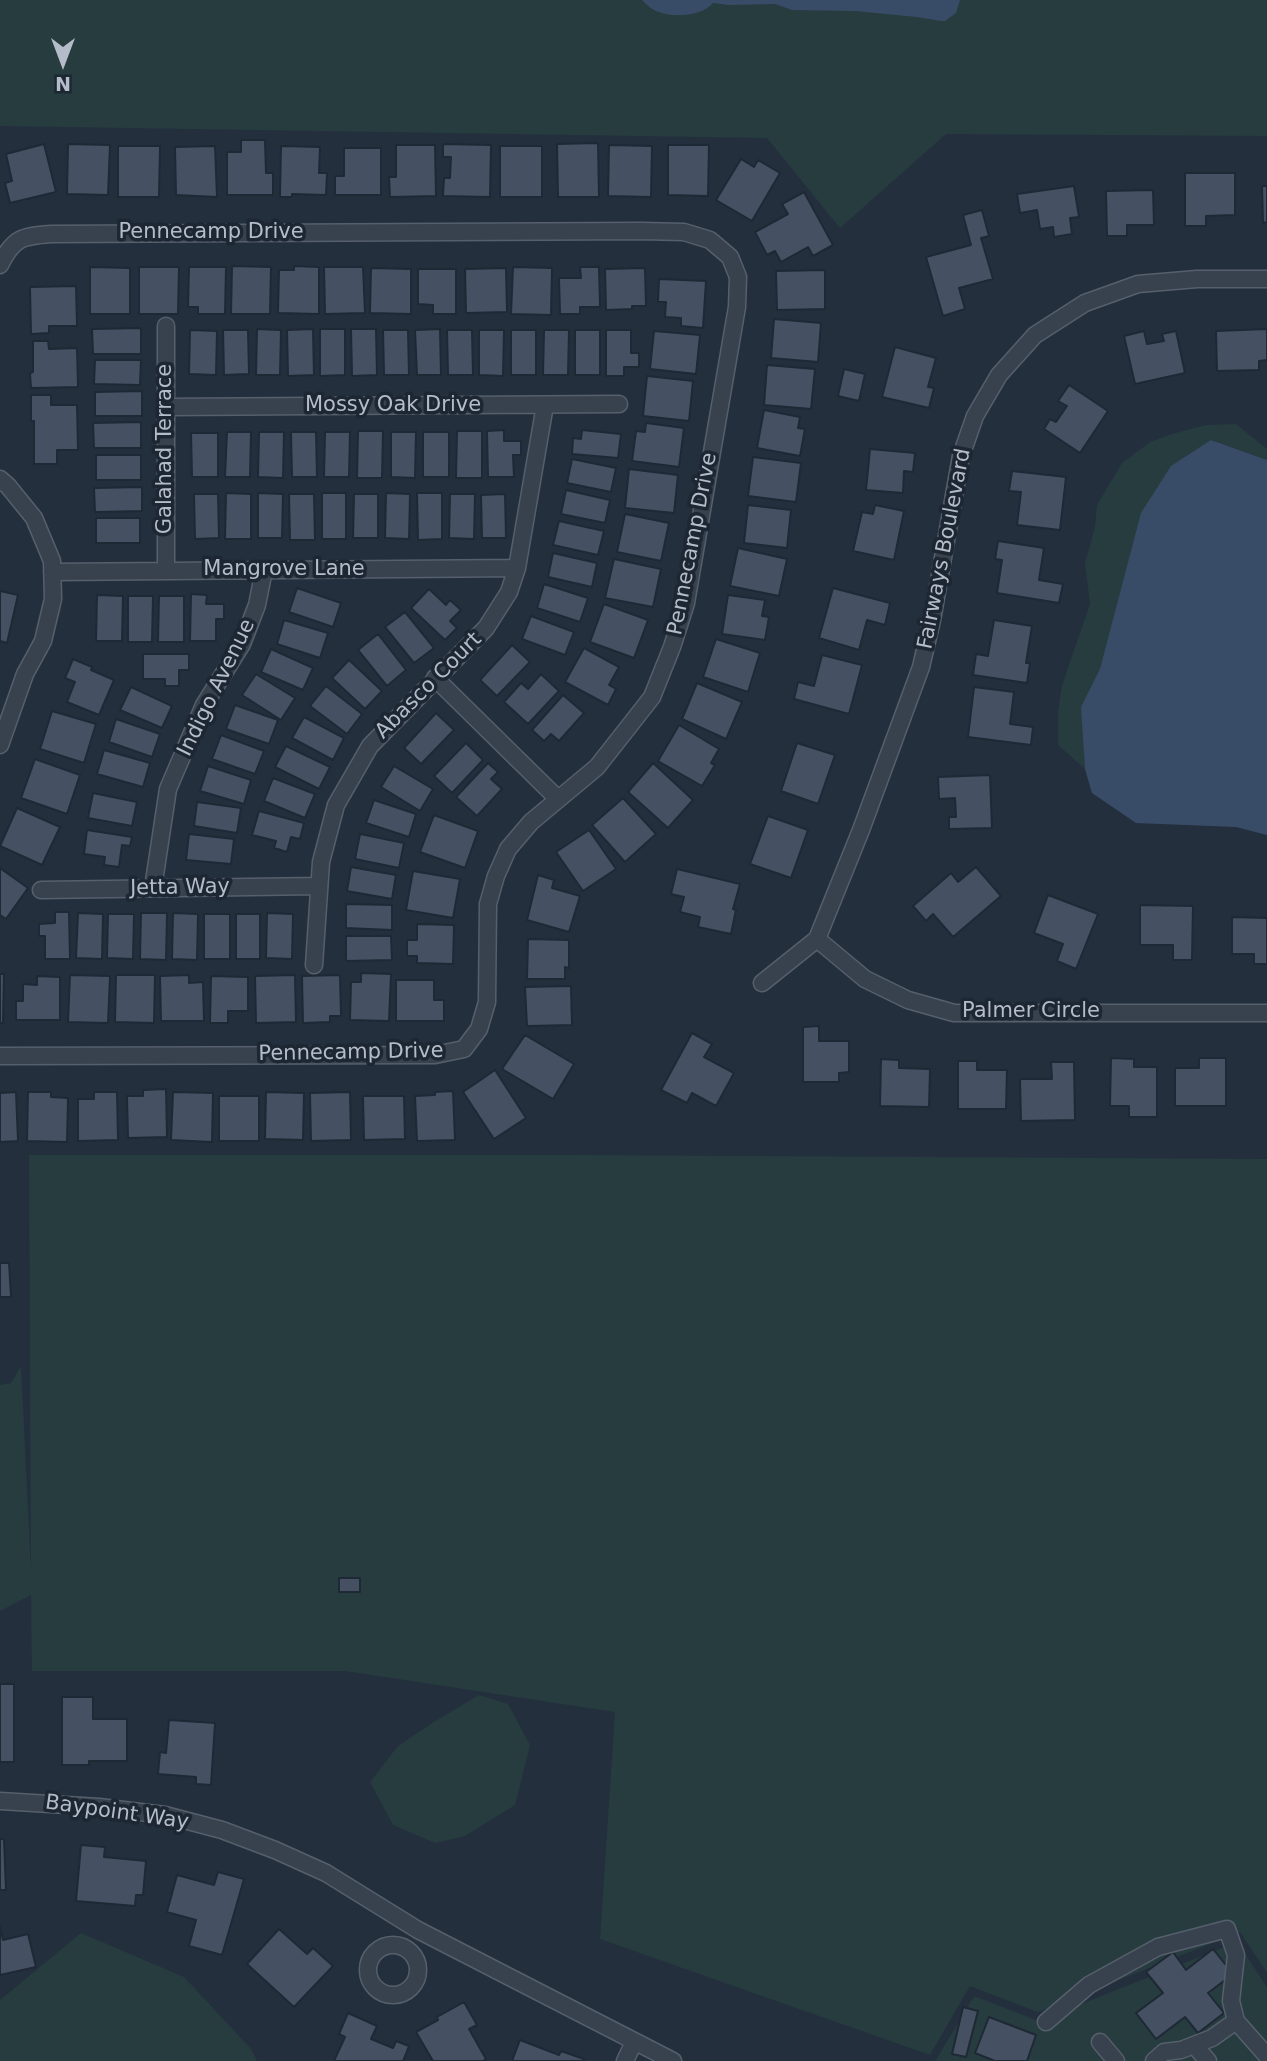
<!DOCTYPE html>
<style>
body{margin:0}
#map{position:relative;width:1267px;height:2061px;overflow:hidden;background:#242f3e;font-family:"DejaVu Sans",sans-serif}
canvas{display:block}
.north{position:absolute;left:28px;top:28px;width:70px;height:70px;-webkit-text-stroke:5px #1d2633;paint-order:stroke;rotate:180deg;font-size:19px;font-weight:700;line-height:28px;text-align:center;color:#b4bcc9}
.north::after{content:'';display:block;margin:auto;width:24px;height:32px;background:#b4bcc9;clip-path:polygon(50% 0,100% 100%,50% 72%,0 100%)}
</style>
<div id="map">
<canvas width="1267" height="2061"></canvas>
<div class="north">N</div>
</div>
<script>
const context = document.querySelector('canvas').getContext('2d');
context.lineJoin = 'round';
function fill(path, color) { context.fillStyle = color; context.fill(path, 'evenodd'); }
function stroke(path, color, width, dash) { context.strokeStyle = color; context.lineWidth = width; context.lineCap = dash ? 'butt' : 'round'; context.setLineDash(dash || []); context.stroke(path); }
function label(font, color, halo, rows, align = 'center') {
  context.font = font + ' "DejaVu Sans",sans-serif'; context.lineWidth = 7; context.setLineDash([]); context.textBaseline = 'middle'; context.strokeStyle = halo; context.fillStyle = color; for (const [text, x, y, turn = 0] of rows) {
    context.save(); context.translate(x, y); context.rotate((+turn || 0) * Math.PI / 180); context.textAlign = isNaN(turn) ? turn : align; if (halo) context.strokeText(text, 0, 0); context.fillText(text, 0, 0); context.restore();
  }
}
fill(new Path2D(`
 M0,0H1267V136L946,134L840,228L767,138L0,126Z
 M1236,424L1267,449V460L1211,440L1082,707L1085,769L1058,745V711L1062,685L1090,604L1085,563L1095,527L1097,505L1122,463L1150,442L1172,434L1206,425Z
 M29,1155H580L1267,1159V1973L1240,1932L1038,2012L970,1986L930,2055L600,1939L615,1712L345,1671H32L31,1595L0,1611V1385L11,1383L21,1366L31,1571Z
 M479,1695L508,1704L530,1745L515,1805L465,1836L435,1843L393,1825L370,1782L398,1746L434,1722Z
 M81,1933L184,1977L251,2049L257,2061H0V2000Z
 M1237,1942L1267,1987V2061H933L936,2060L974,1996L1036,2020H1041Z`), '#263c3f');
fill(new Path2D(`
 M642,0H960L956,13L945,21H941L917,17L855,11L792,10L775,4L728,5L713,3C701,17 672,18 656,11C651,9 646,4 642,0Z
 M1211,440L1267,460V835L1236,827L1136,823L1092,793L1085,769L1081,707L1100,669L1141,513L1171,466Z`), '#394c67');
const building = new Path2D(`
 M241,140H265L266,173H273V195H227V152H241Z
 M598,143L599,197H558L557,144Z
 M44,144L56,192L10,203L5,183L12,181L6,154Z
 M68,144L110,145L108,195L67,194Z
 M443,144L491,145L490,197L443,196L444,178H450L451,157H443Z
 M396,145H435L436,196L390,197L389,177H396Z
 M609,145L652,146L651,197L608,196Z
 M668,145H709L708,196L668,195Z
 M118,146H160L159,197H118Z
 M215,146L217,197L176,195L175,147Z
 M281,146L320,147L319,173H327L326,195L292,194V197H280Z
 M500,146H542V197H500Z
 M344,148H381V195H335V176H344Z
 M741,159L754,167L758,160L780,173L752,221L716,200Z
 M1185,173H1235V215L1206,216V226H1185Z
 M1074,186L1079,217L1070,218L1072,234L1054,237L1053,227L1040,229L1037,210L1020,213L1017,194Z
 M1262,186H1267V222L1263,223Z
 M1153,190L1154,225H1127V236H1107L1106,191Z
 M804,192L833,245L813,256L808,247L781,262L775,251L767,255L755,232L788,214L782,204Z
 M982,210L989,236L981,238L993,279L959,288L965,309L943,316L926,257L971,245L963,215Z
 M232,266L271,267L270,314H231Z
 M294,266L319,267V314L278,313L279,270H294Z
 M90,267L130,268V314H90Z
 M139,267H179L178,314H139Z
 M189,267H226L225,314H198V307H188Z
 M324,267H363L365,313L325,314Z
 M513,267L552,268L551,315L511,314Z
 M580,267H599L600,307H580V314H560L559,278H581Z
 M371,268L411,269V314L370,313Z
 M506,268L507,312L466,313L465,269Z
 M645,268L646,306H632V309L606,310L605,269Z
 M418,269H456V314H433V305L418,304Z
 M825,270V309L777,310L776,271Z
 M659,279L706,281L703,328L681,326V318L665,317L666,302H658Z
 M76,286L77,326H49V333L31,334L30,287Z
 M774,319L821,323L818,362L771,358Z
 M141,328V354H93L92,329Z
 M257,329L281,330L280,375H256Z
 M313,329L314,375L288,376L287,330Z
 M320,329H345V375L320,376Z
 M351,329H376L377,375L352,376Z
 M440,329L441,375H417L415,330Z
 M1267,329V360L1259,361V370L1217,371L1216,331Z
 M190,330L217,331L216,375L189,374Z
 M223,330H248L249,374L224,375Z
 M383,330H408L409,375H384Z
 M447,330H472L473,375H448Z
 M479,330H504L503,376L479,375Z
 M511,330H536V375H511Z
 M544,330H569L568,375H543Z
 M575,330H600V375H575Z
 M606,330H631V353H639V367H624V376H606Z
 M654,331L700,335L696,374L650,369Z
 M1144,331L1147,344L1164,341L1162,334L1176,331L1185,373L1135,384L1124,336Z
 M33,341H48L49,349L77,348L78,387L31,388L30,373L33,372Z
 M895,347L936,358L928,387L934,388L929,408L882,397Z
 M95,360H141L140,385L94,384Z
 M767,365L815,369L811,409L764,405Z
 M844,369L865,374L859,401L838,396Z
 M647,376L693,381L689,421L643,416Z
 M1069,385L1108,411L1080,453L1044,429L1050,419L1056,422L1067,406L1058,401Z
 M142,391V416H95V392Z
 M31,395H51V405H77L78,450H57V464H34V421H31Z
 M764,410L800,417L798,428L805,429L800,456L757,448Z
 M141,422V448H94L93,423Z
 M646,423L684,428L679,467L632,461L636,431L645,432Z
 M504,430V441H521V455H513L514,477H488L487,431Z
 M582,430L621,434L618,458L572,454L573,438L581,439Z
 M358,431H383L382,478H357Z
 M457,431H482V478H456Z
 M227,432H251L250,477H225Z
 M259,432H284L283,478L258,477Z
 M291,432H316L317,477H292Z
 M325,432H350L349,477H324Z
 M391,432H416L415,478L391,477Z
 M423,432H449V477H423Z
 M191,433H218V477H192Z
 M870,449L915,453L913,472L904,471L903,493L866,490Z
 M96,455H141V480H96Z
 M753,457L801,463L796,502L748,496Z
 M572,459L616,468L611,492L567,483Z
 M629,469L678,475L674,513L625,508Z
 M1012,471L1066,477L1060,530L1017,525L1021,492L1009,491Z
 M142,487V511L95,512L94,488Z
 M566,490L610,500L605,523L561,514Z
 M226,493L251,494V539H225Z
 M258,493L283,494L282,538H258Z
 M322,493H346V539H322Z
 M386,493L410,494L409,539L385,538Z
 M417,493H442V539L418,540Z
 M194,494H218L219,538L195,539Z
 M289,494H314L315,540H290Z
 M354,494H378V538H353Z
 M450,494H475L474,539L449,538Z
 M505,494L506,538H482L481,495Z
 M748,505L791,510L787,548L744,543Z
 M875,505L904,511L894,560L853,551L862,512L873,514Z
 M625,514L669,523L661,561L617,552Z
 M96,518H140V543H96Z
 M559,521L604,531L598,555L553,545Z
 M998,541L1044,548L1039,580L1063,584L1059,603L997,593L1002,560L995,559Z
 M738,548L787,559L779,596L730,586Z
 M553,553L597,563L592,587L548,577Z
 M614,559L661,569L653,607L605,598Z
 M544,584L588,598L580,622L537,608Z
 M297,588L341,603L333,627L289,612Z
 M833,588L890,603L885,625L867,620L859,650L819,638Z
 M429,589L446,605L450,600L461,610L450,621L457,628L445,640L411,608Z
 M0,591L18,595L7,643L0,641Z
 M191,594L207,595L206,604H224V619H216V641H190Z
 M97,595L123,596L122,641H96Z
 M728,595L765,600L762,616L769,617L765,640L722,634Z
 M128,596H153L152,642H128Z
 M159,596H184V642H158Z
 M604,604L648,620L634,658L590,642Z
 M405,612L434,648L414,663L385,627Z
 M531,616L574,632L565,655L522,639Z
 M284,620L328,633L320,658L277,644Z
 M994,620L1032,626L1026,663H1030L1027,683L973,675L976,654L988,656Z
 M378,634L406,670L387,686L358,650Z
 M716,639L760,653L748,692L703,677Z
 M512,645L530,662L497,696L480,680Z
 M584,648L619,667L609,685L616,689L608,705L565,682Z
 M271,649L313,668L303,690L261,672Z
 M143,654H189V670H179V686H165V679H143Z
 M822,655L862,665L849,714L794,699L798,682L814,686Z
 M73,659L92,667L91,670L114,680L99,715L67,702L75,682L65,678Z
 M349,660L382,691L365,709L332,678Z
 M256,674L295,698L281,720L242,695Z
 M541,674L559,691L528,724L504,702L521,683L528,689Z
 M697,683L742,702L726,739L682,719Z
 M326,686L362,714L347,734L310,706Z
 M131,687L172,706L162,728L120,710Z
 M974,687L1014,692L1010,724L1033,727L1031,745L968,737Z
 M563,695L584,713L559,741L551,734L544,741L532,730Z
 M235,705L278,720L269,744L226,729Z
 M52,711L96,724L84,763L40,749Z
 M436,713L454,730L421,764L404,748Z
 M304,717L344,738L333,760L292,738Z
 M116,719L160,734L152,757L109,742Z
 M679,725L719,749L711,763L715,765L702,786L658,761Z
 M221,735L264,751L255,774L212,759Z
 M466,743L483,760L452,793L434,776Z
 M797,743L835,755L818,804L781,791Z
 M286,746L330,767L319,789L275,767Z
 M104,750L150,763L143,787L97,774Z
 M35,759L80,775L67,814L21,798Z
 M488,763L498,772L491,779L502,789L477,816L456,797Z
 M653,763L693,800L668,828L628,792Z
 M208,766L251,780L244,804L200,791Z
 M394,766L433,789L420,811L381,787Z
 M990,775L992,828L949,829V817H956L955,798L939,799L938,777Z
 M273,778L315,794L305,818L264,801Z
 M93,793L137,802L132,826L88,818Z
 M623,798L656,834L625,862L592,825Z
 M374,800L416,814L409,837L366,823Z
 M197,802L241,808L237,833L194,826Z
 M17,808L60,827L42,865L0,846Z
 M259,811L304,823L300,839L291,837L287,852L274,848L276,841L252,835Z
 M434,815L478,831L465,868L420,852Z
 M768,816L808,830L791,878L750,864Z
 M87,830L132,837L130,846L122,845L119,867L104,865L105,857L84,854Z
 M589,830L616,869L583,891L556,852Z
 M189,834L234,839L231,864L186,860Z
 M360,834L404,843L399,868L355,859Z
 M351,867L396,875L392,899L347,891Z
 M976,867L1001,896L953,937L933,914L926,921L913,906L951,873L958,882Z
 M0,868L28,888L6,919L0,915Z
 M677,869L740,884L733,909L736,910L731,934L698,927L700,917L680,912L684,897L671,894Z
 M413,871L460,879L453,918L406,910Z
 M538,875L554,880L552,888L580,896L569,932L527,920Z
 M1048,895L1098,914L1076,969L1057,961L1063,944L1034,933Z
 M346,904L392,905V930L346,928Z
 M1140,905L1193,906L1192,960H1173V945H1140Z
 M55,912H69L70,959H45V936H39V924L55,923Z
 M78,913L103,914L102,959L76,958Z
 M141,913H167L166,960L140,959Z
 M173,913L198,914L197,960L172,959Z
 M267,913L293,914L292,959L266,958Z
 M108,914H134L133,959L107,958Z
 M204,914H230V959H204Z
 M236,914H260V959H236Z
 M1232,917L1267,918V964H1254V954H1232Z
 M417,924L454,925L453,964L417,963V956H407V940H417Z
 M346,936H391L392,960L346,961Z
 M528,939L569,940V968L565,967V979H527Z
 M361,973L391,974L389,1021L350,1020L351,982H361Z
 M0,974H4L3,1023H0Z
 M70,975L110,976L108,1023L68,1022Z
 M116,975H155L154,1023L115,1022Z
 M189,975V983L203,982L204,1021H161L160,976Z
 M295,975L296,1022L256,1023L255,976Z
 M340,975L341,1016H330V1022L303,1023L302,976Z
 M37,976L60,977V1020H16V1001H23V984L37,985Z
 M211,976L248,977V1011H228V1023H210Z
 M396,980H434V1000H444V1021H396Z
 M571,986L572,1025L527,1026L525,987Z
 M819,1026V1041H849V1072L839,1073V1082H803V1027Z
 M692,1033L712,1044L704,1057L734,1073L716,1106L692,1093L687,1103L661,1090Z
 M525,1035L574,1064L553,1099L502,1069Z
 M1111,1058L1134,1059V1067H1157V1117H1129V1106H1110Z
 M1199,1058H1226V1106H1175V1068H1199Z
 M881,1059L899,1060V1068L930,1069L929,1107L880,1106Z
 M958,1061H977V1070H1007L1006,1109H958Z
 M1051,1062H1074L1075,1120L1021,1121L1020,1079H1052Z
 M495,1070L526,1118L494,1139L463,1092Z
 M166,1089L167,1137L128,1138L127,1096H143V1090Z
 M453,1091L455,1140L417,1141L415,1096L435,1095V1092Z
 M16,1092L18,1141L0,1142V1093Z
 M28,1092H51V1097L68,1098L67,1142L27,1141Z
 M94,1092H117L118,1140L78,1141V1099H94Z
 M173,1092L213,1093L212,1142L171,1140Z
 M266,1092L304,1093L303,1140L265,1139Z
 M350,1092L351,1140L311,1141L310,1093Z
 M219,1096H259V1141H219Z
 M363,1096H404L405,1139L364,1140Z
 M0,1263H9L11,1297H0Z
 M339,1578H360V1592H339Z
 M0,1684H14V1762H0Z
 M62,1697H93V1719H127V1761H89V1765H62Z
 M169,1720L215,1723L211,1785L196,1784V1777L158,1774L160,1752L166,1753Z
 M0,1839H4L6,1890H0Z
 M81,1845L105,1847L104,1857L146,1861L143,1895H136L135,1906L76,1901Z
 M218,1872L244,1879L222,1955L189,1946L196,1920L167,1912L177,1875L214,1885Z
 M0,1926L3,1940L28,1934L36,1967L0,1975Z
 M279,1929L307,1954L313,1948L333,1966L294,2007L247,1964Z
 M1213,1949L1233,1974L1208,1993L1224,2013L1198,2033L1185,2017L1156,2039L1136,2013L1163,1993L1146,1972L1173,1952L1186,1970Z
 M464,2002L477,2025L469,2029L486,2059L483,2061H433L416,2032L438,2020L437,2017Z
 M963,2007L978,2011L966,2057L952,2054Z
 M348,2013L377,2026L371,2039L393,2048L396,2041L409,2046L403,2061H334L345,2037L339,2034Z
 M989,2017L1036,2035L1027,2061H995L975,2053Z
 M520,2040L559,2055L561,2051L584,2059L583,2061H512Z`);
fill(building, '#455162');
stroke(building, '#1f2835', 2);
const minor = new Path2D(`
 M0,265C13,238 22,236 51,234L642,231L684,232L710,240L730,257L738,277L737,307L686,603L672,647L652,697L597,767L531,822L508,849L496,876L488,904L487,1002L479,1029L464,1049L435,1055L0,1056
 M166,326V571
 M166,407L619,404
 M0,479L8,486L34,518L52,561L53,599L43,641L25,674L0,745
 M52,572L517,568
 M435,678L558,799
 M153,888L168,789L204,705L242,644L257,605L264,570
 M41,890L319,886
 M817,939L865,979L908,1000L954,1013H1267
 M314,965L321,862L336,805L370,746L486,628L509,592L517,568L545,405
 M762,983L817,939L861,830L921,667L932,620L961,456L975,416L999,375L1035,335L1085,303L1138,284L1197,279H1267
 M0,1801L99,1807L165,1815L222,1830L275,1850L326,1873L418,1930L673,2061
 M368 1970a25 25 0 1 1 50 0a25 25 0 1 1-50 0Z
 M1046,2022L1089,1985L1158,1947L1227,1929L1236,1955L1231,2001L1236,2021
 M1100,2042L1116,2061
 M1194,2045L1208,2061
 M625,2061L634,2042
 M1154,2061L1164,2052L1181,2050L1212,2038L1236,2021L1267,2056`);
stroke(minor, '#565f6c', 19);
stroke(minor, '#38414e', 16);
label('21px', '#b4bcc9', '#1d2633', [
 ["Pennecamp Drive",211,233],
 ["Mossy Oak Drive",393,406],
 ["Galahad Terrace",166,449,-90],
 ["Pennecamp Drive",693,544,-79],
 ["Fairways Boulevard",945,549,-79],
 ["Mangrove Lane",284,570],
 ["Abasco Court",429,686,-45],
 ["Indigo Avenue",217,688,-64],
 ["Jetta Way",180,888,-1],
 ["Palmer Circle",1031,1012],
 ["Pennecamp Drive",351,1053,-1],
 ["Baypoint Way",117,1813,8]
]);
</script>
